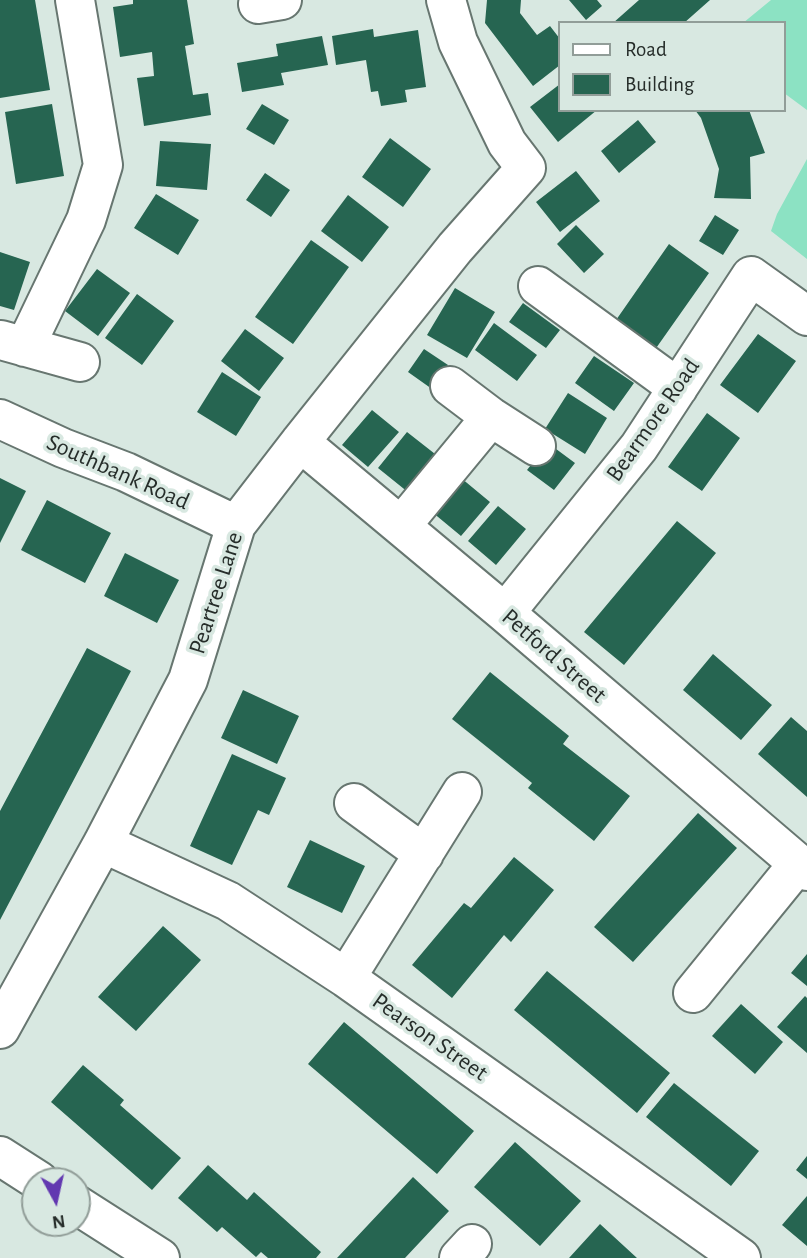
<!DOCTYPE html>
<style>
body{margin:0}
#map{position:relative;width:807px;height:1258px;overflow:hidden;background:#d8e8e1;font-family:"Alegreya Sans",sans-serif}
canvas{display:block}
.legend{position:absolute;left:558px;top:21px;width:228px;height:91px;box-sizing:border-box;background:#d8e8e1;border:2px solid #919d98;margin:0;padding:9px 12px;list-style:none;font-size:21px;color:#262d2a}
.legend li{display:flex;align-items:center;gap:14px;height:35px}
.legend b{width:35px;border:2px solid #919d98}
.north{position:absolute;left:21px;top:1167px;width:70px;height:70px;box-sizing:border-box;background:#d8e8e1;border:2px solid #919d98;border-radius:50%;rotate:172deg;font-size:19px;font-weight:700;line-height:28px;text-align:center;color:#262d2a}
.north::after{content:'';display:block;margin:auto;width:24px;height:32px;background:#6238b0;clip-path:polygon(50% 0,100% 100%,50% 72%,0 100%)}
</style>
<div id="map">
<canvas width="807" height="1258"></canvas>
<ul class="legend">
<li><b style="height:9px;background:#fff"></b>Road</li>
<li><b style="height:19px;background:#266551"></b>Building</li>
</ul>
<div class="north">N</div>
</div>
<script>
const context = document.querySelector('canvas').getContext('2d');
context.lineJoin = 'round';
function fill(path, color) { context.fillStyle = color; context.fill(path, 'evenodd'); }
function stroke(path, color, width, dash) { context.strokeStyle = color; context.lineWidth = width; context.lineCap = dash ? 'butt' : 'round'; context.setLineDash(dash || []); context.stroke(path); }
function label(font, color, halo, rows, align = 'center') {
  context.font = font + ' "Alegreya Sans",sans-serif'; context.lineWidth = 7; context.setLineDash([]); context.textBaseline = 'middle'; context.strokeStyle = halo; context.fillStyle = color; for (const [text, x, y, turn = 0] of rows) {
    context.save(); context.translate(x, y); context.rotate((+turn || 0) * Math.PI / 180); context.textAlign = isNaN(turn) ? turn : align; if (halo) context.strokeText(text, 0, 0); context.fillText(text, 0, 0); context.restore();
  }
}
fill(new Path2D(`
 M771,0H807V110L784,93V23H743Z
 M807,159V259L771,231L777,214Z`), '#8ce2c3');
fill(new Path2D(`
 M0,0H35L50,90L0,98Z
 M133,0H187L194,44L185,46L193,95L208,93L211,115L144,126L137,78L154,76L152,52L120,57L113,7L133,4Z
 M487,0H521L520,13L537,35L550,26L560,39V65L533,86L485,23Z
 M569,0H597L602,6L586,20Z
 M639,0H710L684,23H613Z
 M373,29L374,37L418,30L426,87L405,90L407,102L381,106L378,91L371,92L366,60L336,65L332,36Z
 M322,36L328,65L281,73L284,85L242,92L237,63L278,56L276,44Z
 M560,84V110H597L558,142L530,107Z
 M52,104L64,176L16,184L5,112Z
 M262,104L289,120L274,145L246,129Z
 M695,110H749L765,153L750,157L751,199L714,198L719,169L701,118Z
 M638,120L656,142L619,173L601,151Z
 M390,138L431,169L403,207L362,177Z
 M160,141L211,144L207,190L156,186Z
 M576,171L600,201L560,232L536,202Z
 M265,173L290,190L271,217L246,200Z
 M156,194L199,220L178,255L134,228Z
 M348,195L389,227L362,262L321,231Z
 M715,215L739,230L723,255L699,241Z
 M576,225L604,254L584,273L557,244Z
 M311,240L349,267L293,344L255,317Z
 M669,244L709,273L647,361L607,333Z
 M0,252L30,262L14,310L0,306Z
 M97,269L130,293L98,336L65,311Z
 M455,288L495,312L467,358L427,335Z
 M137,294L174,321L142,365L105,338Z
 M523,303L560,330L546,348L509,322Z
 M494,323L537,355L517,381L475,350Z
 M245,329L284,358L259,391L221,361Z
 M758,334L796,361L758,413L720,385Z
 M424,349L448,365L432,389L408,372Z
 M594,356L634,383L614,411L575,383Z
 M222,372L261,397L236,436L197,412Z
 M568,393L607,418L585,454L545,429Z
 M372,410L399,432L368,467L342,445Z
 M707,413L740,438L702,491L668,467Z
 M407,432L444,461L414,497L378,468Z
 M548,443L575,463L554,490L527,470Z
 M455,473L490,502L461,536L426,507Z
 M0,478L26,491L0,543Z
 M47,500L111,533L85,583L21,550Z
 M498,506L526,529L496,565L468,541Z
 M677,521L716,553L624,665L584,632Z
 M125,553L179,580L157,623L104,596Z
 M87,648L131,671L0,920V811Z
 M713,654L772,705L741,740L683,690Z
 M490,672L569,736L563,744L630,796L594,841L528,788L532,783L452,719Z
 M243,690L299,716L277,764L221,738Z
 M791,717L807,731V797L758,754Z
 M232,754L286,778L269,815L258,810L232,865L190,846Z
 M698,813L737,848L633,962L594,927Z
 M310,840L365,866L342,913L287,887Z
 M514,857L554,890L511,942L504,935L452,998L412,965L464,903L471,908Z
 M163,926L201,960L136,1031L98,997Z
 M807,954V986L791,973Z
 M547,971L670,1073L637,1113L514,1010Z
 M805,996L807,998V1053L777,1027Z
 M741,1004L783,1042L755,1074L712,1036Z
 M344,1022L474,1131L437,1174L308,1064Z
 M83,1065L124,1100L120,1105L181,1158L152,1190L51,1102Z
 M674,1083L759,1151L731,1186L646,1117Z
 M515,1142L581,1201L540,1246L474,1187Z
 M807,1156V1179L796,1170Z
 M208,1165L247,1200L254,1192L321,1252L316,1258H268L261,1252L256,1257L222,1227L217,1232L178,1198Z
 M413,1177L449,1211L405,1258H337Z
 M807,1196V1246L782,1225Z
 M600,1224L637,1258H569Z`), '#266551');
const minor = new Path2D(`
 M258,4L282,0
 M538,286L678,388
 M1,340L80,362
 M25,347L86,220L103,165L75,0
 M450,386L491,417L536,446
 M0,419L63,448L126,472L236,525
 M300,442L505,613L807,871
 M401,526L491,417
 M505,613L639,447L751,276L807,316
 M354,803L424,854
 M103,843L228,901L346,978L741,1258
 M346,978L462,792
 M693,993L798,864
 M0,1029L103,843L188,680L236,525L300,442L455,248L526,168L507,143L458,42L446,0
 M0,1156L39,1181
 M77,1205L160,1258
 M459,1258L472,1244`);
stroke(minor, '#677670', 42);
stroke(minor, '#fff', 38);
label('24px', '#262d2a', '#d8e8e1', [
 ["Bearmore Road",653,420,-55],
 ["Southbank Road",118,472,24],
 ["Peartree Lane",216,593,-72],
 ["Petford Street",554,656,41],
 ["Pearson Street",430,1037,35]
]);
</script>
